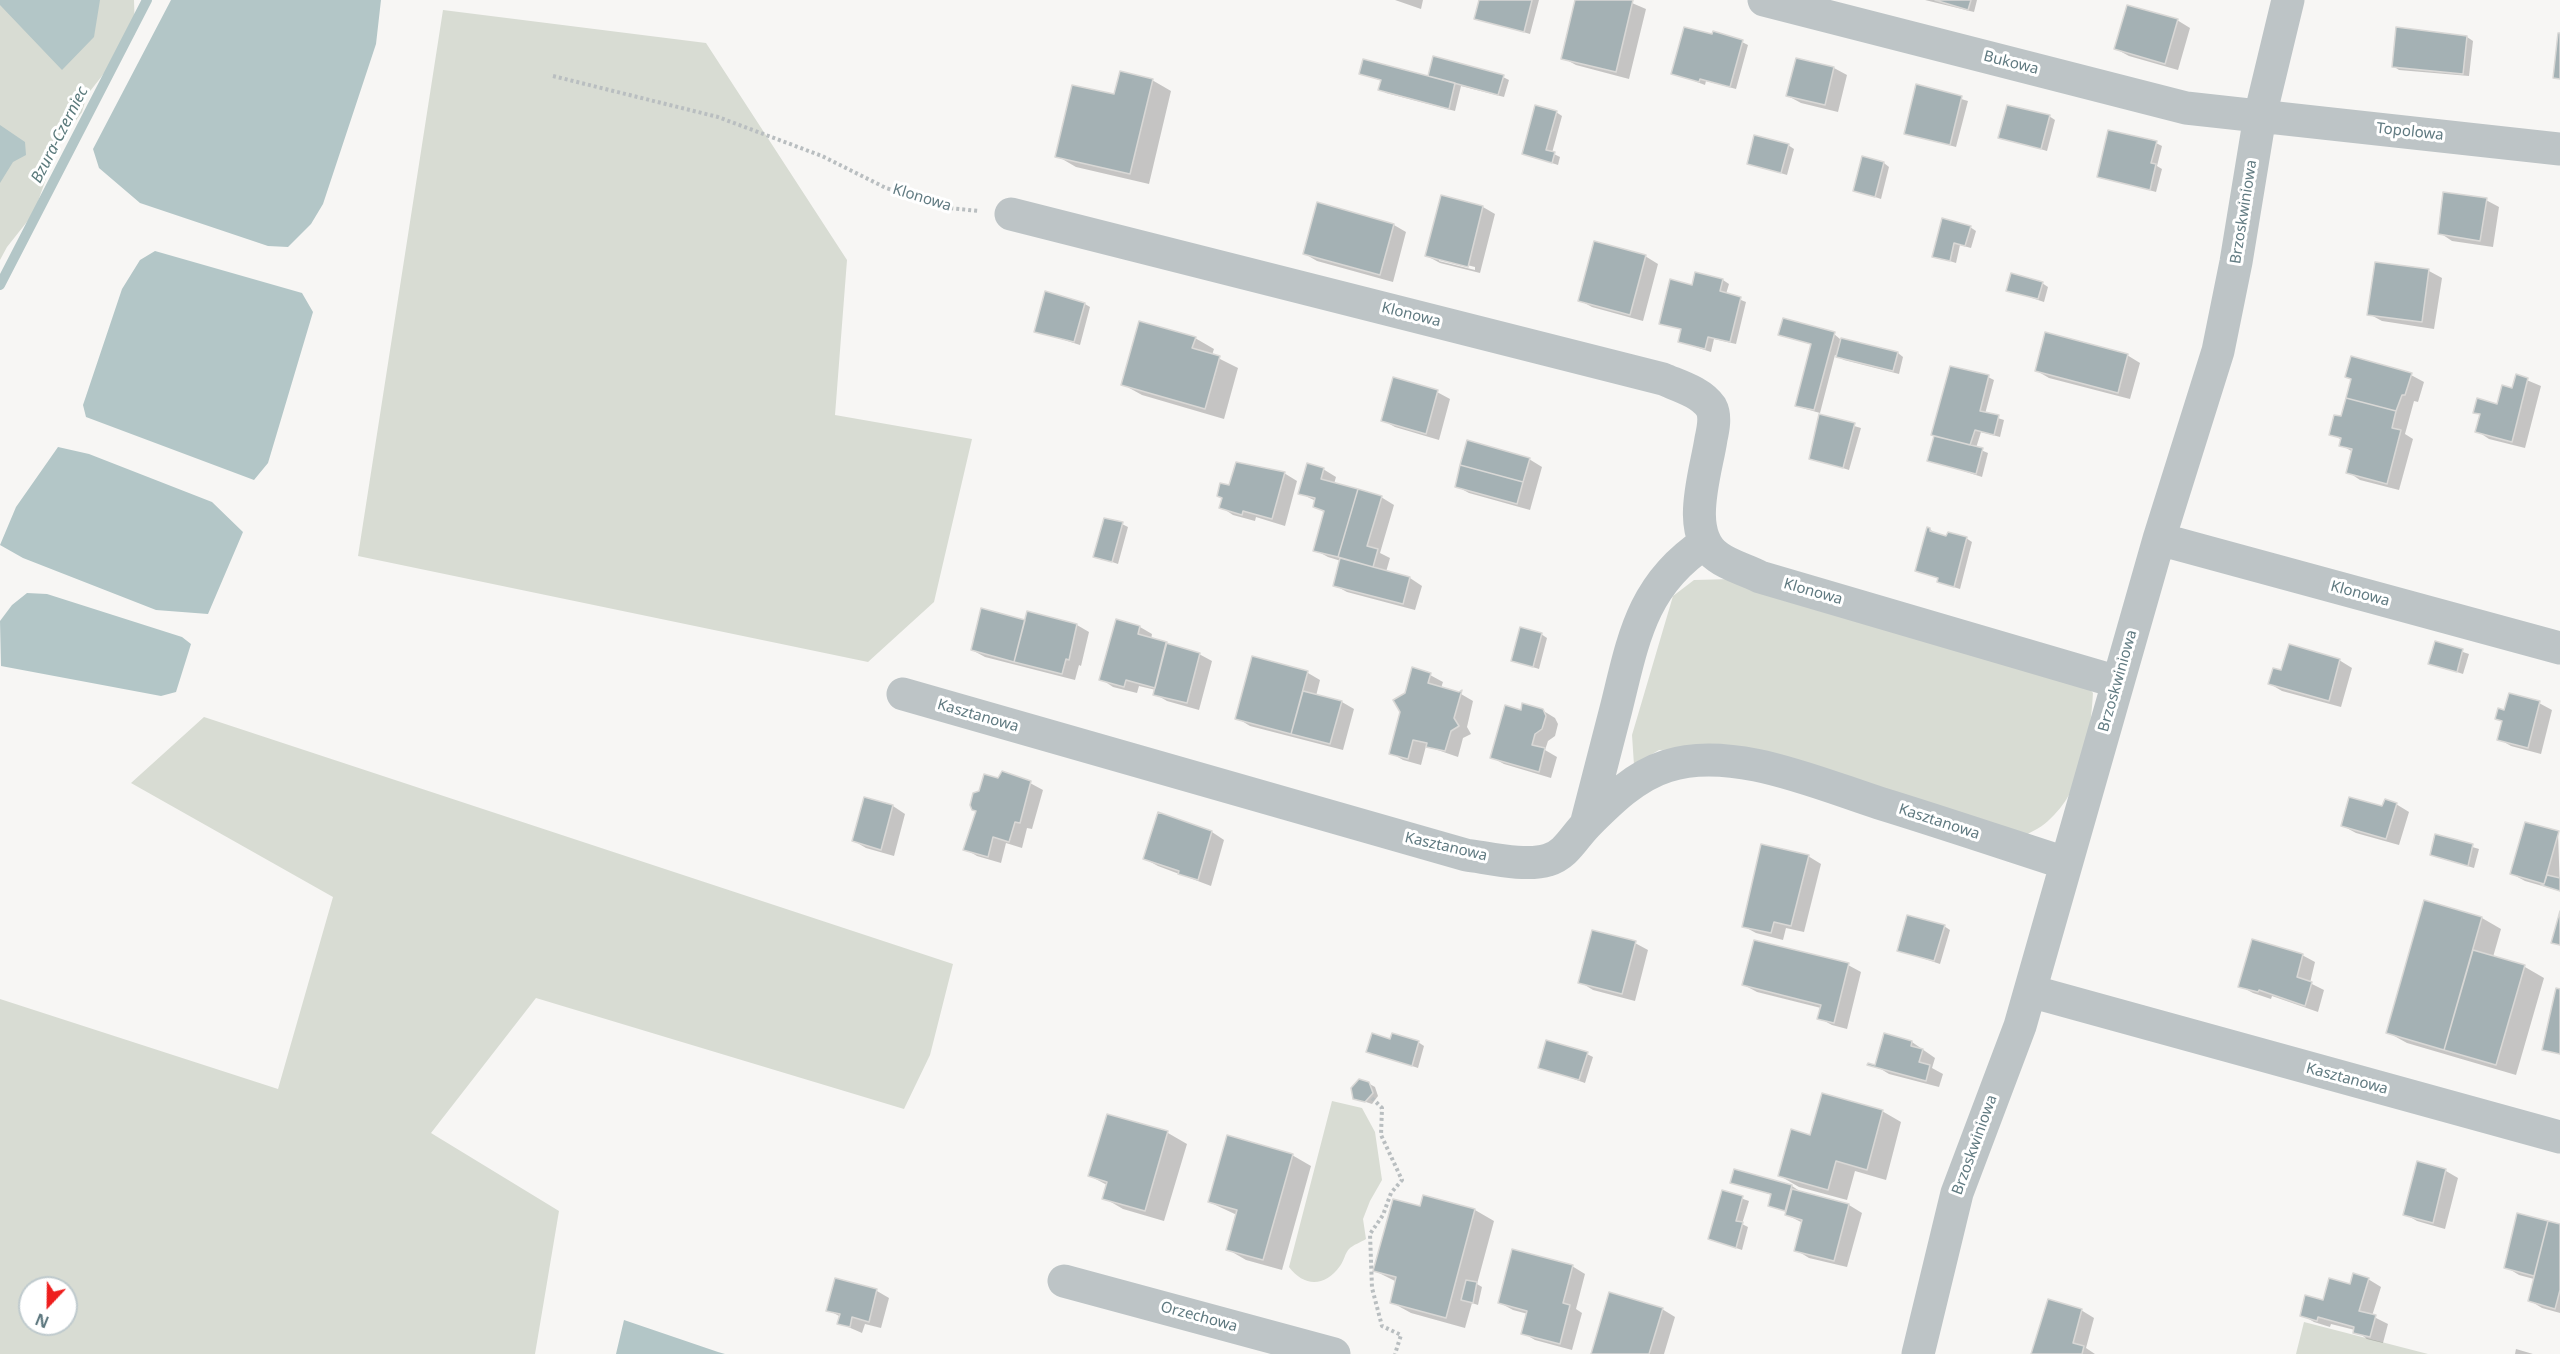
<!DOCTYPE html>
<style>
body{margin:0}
#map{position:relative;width:2560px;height:1354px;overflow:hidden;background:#f7f6f4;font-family:"Noto Sans",sans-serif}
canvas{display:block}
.north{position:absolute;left:18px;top:1276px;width:60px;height:60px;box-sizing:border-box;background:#fff;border:2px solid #bfcacd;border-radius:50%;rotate:202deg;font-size:16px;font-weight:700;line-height:24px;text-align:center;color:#607a81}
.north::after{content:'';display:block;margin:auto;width:21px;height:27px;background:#ee1e1d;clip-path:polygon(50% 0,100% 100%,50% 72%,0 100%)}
</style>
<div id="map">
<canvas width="2560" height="1354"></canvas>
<div class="north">N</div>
</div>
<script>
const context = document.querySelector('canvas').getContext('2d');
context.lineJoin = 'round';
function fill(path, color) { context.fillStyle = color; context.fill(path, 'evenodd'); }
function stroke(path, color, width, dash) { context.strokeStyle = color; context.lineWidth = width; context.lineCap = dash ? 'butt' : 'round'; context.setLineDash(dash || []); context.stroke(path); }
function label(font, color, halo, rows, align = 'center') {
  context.font = font + ' "Noto Sans",sans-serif'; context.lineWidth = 6; context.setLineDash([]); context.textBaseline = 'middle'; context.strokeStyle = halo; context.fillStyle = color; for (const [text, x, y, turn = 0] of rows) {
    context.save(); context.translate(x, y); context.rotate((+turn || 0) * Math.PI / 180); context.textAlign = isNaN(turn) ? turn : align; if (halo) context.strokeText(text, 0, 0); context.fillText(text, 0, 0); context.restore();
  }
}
fill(new Path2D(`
 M0,0H134L135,34L87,95L82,112L57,147L34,213L7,247L0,260Z
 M443,10L706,43L847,260L835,415L972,439L934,602L868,662L358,556Z
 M1732,579L2082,680L2093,693C2090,738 2084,789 2048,821C2040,829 2026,834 2016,840L1702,749L1659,750L1634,765L1632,735L1673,596L1694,580Z
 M204,717L953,964L930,1055L904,1109L536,998L431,1133L559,1211L535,1354H0V999L278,1089L333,897L131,783ZM30,1288H66V1324H30Z
 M1332,1101L1362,1108L1375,1132L1382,1180L1370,1201L1363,1219L1366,1239C1361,1242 1353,1245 1349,1249C1345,1253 1344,1261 1340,1266C1325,1287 1304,1287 1289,1267Z
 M2304,1322L2428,1354H2296Z`), '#d8dcd3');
fill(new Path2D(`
 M0,0H100L94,37L62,70L0,5Z
 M171,0H381L376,44L323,204L311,224L288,247L268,246L140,203L99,168L93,149Z
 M0,125L25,142L26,155L13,162L0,183Z
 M155,251L302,293L313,312L268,463L254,480L86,417L83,405L122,289L140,260Z
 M58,447L89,454L212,502L243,532L208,614L156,610L23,558L0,545L16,507Z
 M27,593L47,594L182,637L191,644L176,692L161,696L1,666L0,621L12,605Z
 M624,1320L718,1352L725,1354H616Z`), '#b3c6c7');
fill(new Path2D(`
 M1395,0H1423L1421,9Z
 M1481,0H1539L1530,34L1476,18Z
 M1577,0H1625L1646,9L1629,79L1576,65L1563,58Z
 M1925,0H1977L1974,12Z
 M2177,20L2190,28L2178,70L2129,56L2116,49Z
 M2467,37L2473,41L2469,76L2399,70L2393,66Z
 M1742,42L1748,45L1736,89L1706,81L1705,85L1673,73Z
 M1797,59L1834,68L1847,75L1838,112L1801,103L1788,96Z
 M1361,73L1429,78L1503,77L1509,80L1504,97L1461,86L1455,111L1386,93L1380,89L1382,81Z
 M1152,80L1171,91L1149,184L1076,167L1057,156L1115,96Z
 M1917,86L1968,101L1956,147L1905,133Z
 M1556,112L1562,116L1552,153L1560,157L1558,165L1524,154Z
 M2049,116L2055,120L2047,151L2000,137Z
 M2156,143L2162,146L2157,166L2162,169L2156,192L2099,176Z
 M1788,145L1794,149L1787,175L1748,163Z
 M1884,163L1889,167L1881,199L1854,190Z
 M2486,200L2499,207L2493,247L2452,241L2440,233Z
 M1483,207L1495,214L1480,273L1440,263L1427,256ZM1439,258L1475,267V270L1439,261Z
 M1394,225L1406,232L1393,282L1317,261L1305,254Z
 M1970,227L1976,231L1971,248L1960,245L1956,263L1934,256Z
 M1645,256L1658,264L1643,321L1592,307L1579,300Z
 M2376,263L2429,271L2442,278L2434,329L2382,321L2369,314Z
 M1723,280L1729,284L1726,294L1746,302L1736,344L1714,339L1711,352L1680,342L1683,330L1661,323L1693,287Z
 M2042,283L2048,287L2044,302L2008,290Z
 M1085,304L1090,307L1080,345L1036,331Z
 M1780,334H1834L1840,339L1898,353L1903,357L1899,374L1844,360L1835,355L1820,413L1802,408L1797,405L1813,345Z
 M1195,338L1214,349L1212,355L1238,368L1224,419L1142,395L1122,384Z
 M2127,355L2140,363L2130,399L2049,378L2037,371Z
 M2411,375L2424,382L2418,402L2414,401L2405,434L2413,439L2399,490L2360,480L2348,472L2353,452L2341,445L2342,440L2331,434L2342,418Z
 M2517,376L2541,386L2525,448L2489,439L2477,431L2481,415L2475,412L2498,405L2513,390Z
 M1988,377L1994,380L1985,414L2004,420L2000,437L1981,432L1976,448L1988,453L1982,477L1929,460L1936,436Z
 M1437,392L1450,399L1439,440L1395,427L1382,420Z
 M1820,416L1861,428L1849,470L1811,458Z
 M1529,459L1542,467L1530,510L1469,493L1456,486Z
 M1323,469L1336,477L1334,484L1381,497L1394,505L1380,553L1390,558L1386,572L1410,578L1422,586L1415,610L1347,592L1334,585L1341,561L1328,557L1315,550L1325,513L1315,506L1316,501L1299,493Z
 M1284,473L1297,481L1285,526L1256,517L1255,521L1233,515L1221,507L1230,487Z
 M1122,524L1128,527L1118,564L1095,556Z
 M1930,529L1935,534L1966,538L1972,542L1960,589L1944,584L1939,581V579L1917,570Z
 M1026,622L1077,625L1089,632L1081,666L1079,665L1075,680L985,657L972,650Z
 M1140,627L1152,634L1151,640L1199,654L1212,661L1199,710L1167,701L1155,694L1156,690L1139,686L1137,693L1113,687L1101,679Z
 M1541,634L1547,638L1539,669L1513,661Z
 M2436,643L2469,654L2463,674L2430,663Z
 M1253,658L1308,673L1320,680L1316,696L1342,702L1354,709L1343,750L1250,726L1237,718Z
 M2339,660L2352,668L2341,707L2282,691L2270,684Z
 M1430,675L1443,682L1441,688L1461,694L1473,701L1467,727L1471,734L1463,738L1458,757L1426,746L1421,765L1403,760L1391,753Z
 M2539,703L2552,710L2541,754L2511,746L2499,739Z
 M1542,710L1555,718L1558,724L1555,736L1548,741L1545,750L1557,757L1551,778L1504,764L1491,757L1522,712Z
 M998,780L1030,783L1043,790L1032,829L1027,828L1022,848L1006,843L1001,863L977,856L965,849L977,811Z
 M865,799L893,806L905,814L894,856L866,848L854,841Z
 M2396,804L2409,812L2399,845L2356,833L2343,826Z
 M1159,814L1212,832L1224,840L1211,886L1158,866L1145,859Z
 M2558,832L2560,891L2525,881L2512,874Z
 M2436,836L2479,849L2474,868L2431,855Z
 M1808,856L1821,864L1804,932L1786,928L1783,940L1756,933L1743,926Z
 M2425,902L2482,918L2501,929L2493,957L2525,967L2544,978L2516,1075L2407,1043L2387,1032Z
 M1944,926L1950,930L1940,964L1898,950Z
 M1635,943L1648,950L1635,1001L1593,990L1580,982Z
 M2302,955L2315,962L2310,983L2324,990L2318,1012L2272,996L2271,999L2253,993L2240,986Z
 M1848,965L1861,972L1847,1029L1832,1025L1819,1018L1821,1008L1757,992L1744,985Z
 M1885,1035L1912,1042L1935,1058L1932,1068L1943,1074L1939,1087L1889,1074L1876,1066Z
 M1391,1040L1418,1042L1424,1046L1418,1068L1368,1051Z
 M1587,1054L1593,1057L1585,1083L1540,1067Z
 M1368,1083L1375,1087L1378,1096L1372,1104L1354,1098Z
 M1882,1111L1901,1122L1886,1180L1855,1171L1847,1200L1799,1187L1780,1176L1811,1137Z
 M1168,1133L1187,1144L1164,1221L1123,1209L1104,1198L1107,1185L1090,1176Z
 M1292,1155L1311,1166L1282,1270L1246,1260L1227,1249L1237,1215L1209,1202Z
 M2418,1162L2446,1171L2458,1178L2445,1229L2417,1221L2405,1214Z
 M1735,1170L1792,1186L1798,1190L1797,1192L1849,1205L1862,1213L1847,1267L1809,1258L1796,1250L1803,1223L1787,1215V1212L1770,1205L1772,1195L1732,1182Z
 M1723,1192L1749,1201L1742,1224L1748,1227L1742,1250L1710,1239Z
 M1424,1197L1475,1210L1494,1221L1477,1284L1482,1287L1478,1305L1472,1303L1465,1328L1411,1313L1391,1302L1397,1282L1375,1271L1421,1208Z
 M2519,1214L2560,1225V1313L2542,1308L2529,1300L2534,1279L2519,1275L2506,1267Z
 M1572,1266L1585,1274L1576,1309L1582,1313L1572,1350L1535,1340L1523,1333L1528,1314L1513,1310L1500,1303Z
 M2368,1279L2381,1287L2372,1316L2388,1324L2383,1343L2367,1339L2355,1330L2331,1324L2330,1327L2314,1322L2302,1315L2351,1285Z
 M836,1280L877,1291L889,1298L881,1328L865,1324L862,1333L839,1323L841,1317L828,1310Z
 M1662,1309L1675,1317L1664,1354H1592Z
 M2081,1310L2094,1318L2086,1348L2095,1354H2033Z
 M2516,1349L2533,1354H2515Z`), '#0003');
stroke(new Path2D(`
 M0,285L147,0`), '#b3c6c7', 10);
const building = new Path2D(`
 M1479,0H1532L1524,32L1474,19Z
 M1575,0H1633L1616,72L1561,59Z
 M1935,0H1971L1968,10Z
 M2127,5L2178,19L2165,64L2114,49Z
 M1684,27L1712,34L1713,31L1743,40L1730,87L1700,79L1699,82L1671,74Z
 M2396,27L2467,36L2463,74L2392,67Z
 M2558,33H2560V79L2553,78Z
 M1433,56L1504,75L1498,95L1428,76Z
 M1796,58L1834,67L1825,105L1786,96Z
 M1363,59L1455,83L1449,109L1378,90L1381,80L1359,74Z
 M1120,71L1153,79L1130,174L1055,157L1072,85L1114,94Z
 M1916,84L1962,96L1950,145L1904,134Z
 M1535,105L1557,111L1546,150L1555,152L1552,163L1522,154Z
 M2007,105L2050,115L2041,149L1998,138Z
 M2108,130L2157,141L2151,163L2156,164L2150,190L2097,177Z
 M1754,135L1789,144L1781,173L1747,164Z
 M1862,156L1884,162L1875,197L1853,191Z
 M2443,192L2487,198L2480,241L2438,234Z
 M1441,195L1483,206L1468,267L1425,256Z
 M1317,202L1394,224L1380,275L1303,254Z
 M1942,218L1971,226L1965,246L1954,243L1950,261L1932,257Z
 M1594,241L1646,255L1630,315L1578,301Z
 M2375,262L2429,269L2422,322L2367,315Z
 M1695,272L1723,279L1720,291L1741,297L1730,342L1708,337L1705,349L1678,342L1681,329L1659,324L1670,279L1692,285Z
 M2011,273L2043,282L2038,299L2006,291Z
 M1045,291L1085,303L1074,342L1034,332Z
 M1783,318L1835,332L1814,410L1795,406L1811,344L1778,335Z
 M1139,321L1196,337L1192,348L1220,356L1205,409L1121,385Z
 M2045,332L2128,354L2118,393L2035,371Z
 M1841,338L1898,352L1893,371L1836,357Z
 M2351,356L2412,373L2405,395H2402L2396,411L2346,398L2351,379L2345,377Z
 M1950,366L1989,375L1980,411L1999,415L1994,435L1975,430L1970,445L1931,435Z
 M2516,374L2528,378L2512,442L2475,432L2480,414L2473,413L2477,398L2497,404L2502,385L2512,388Z
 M1393,377L1438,390L1426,434L1381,421Z
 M2346,398L2396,411L2392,428L2401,430L2387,484L2346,473L2352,449L2339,446L2341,438L2329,435L2334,415L2341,416Z
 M1819,414L1855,423L1843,468L1809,459Z
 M1934,436L1983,448L1976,474L1927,461Z
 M1467,440L1530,458L1523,482L1460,465Z
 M1236,462L1285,472L1272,519L1243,511L1242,515L1219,508L1222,498L1217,496L1220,483L1229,485Z
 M1307,463L1324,468L1321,479L1358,489L1338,557L1313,551L1324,511L1313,507L1315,498L1298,494Z
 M1460,465L1523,482L1517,504L1455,487Z
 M1358,489L1382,496L1367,546L1378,549L1373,567L1338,557Z
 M1104,518L1123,522L1112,562L1093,557Z
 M1927,527L1930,528V531L1946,536L1948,532L1967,537L1954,587L1937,582L1938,578L1915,571Z
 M1340,558L1410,577L1403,604L1333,586Z
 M981,608L1025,620L1014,662L971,650Z
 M1027,611L1077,624L1069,660L1066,659L1062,674L1014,662Z
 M1116,619L1140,626L1138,634L1167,642L1155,688L1126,680L1124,687L1099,680Z
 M1520,627L1542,633L1533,667L1511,661Z
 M2435,641L2463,649L2457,672L2428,664Z
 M1166,643L1200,653L1187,703L1153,695Z
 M2289,644L2340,659L2329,701L2268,684L2273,668L2281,670Z
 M1252,656L1308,671L1291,734L1235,719Z
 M1412,667L1431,673L1428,683L1459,692L1462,690L1454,718L1459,726L1451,731L1445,751L1426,747L1427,743L1413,740L1408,759L1389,754L1400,712L1393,700L1405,693Z
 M1303,691L1342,701L1330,744L1291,734Z
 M2509,693L2540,701L2528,748L2497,740L2502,721L2495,719L2498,708L2504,710Z
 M1522,703L1543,709L1546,716L1542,729L1535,734L1532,745L1545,748L1539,772L1490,758L1505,705L1521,710Z
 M1002,771L1031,781L1020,823L1015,822L1009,842L993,837L988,857L963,850L976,811L972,810L970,805L973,793L979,791L984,774L998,778Z
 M864,797L893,805L881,850L852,841Z
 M2349,797L2382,806L2385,799L2397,803L2386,839L2341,826Z
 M1158,812L1212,831L1198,880L1178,874L1179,871L1143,859Z
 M2525,822L2559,831L2544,884L2510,874Z
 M2435,834L2473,844L2468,866L2430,855Z
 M1761,844L1809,855L1791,926L1774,922L1771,933L1742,927Z
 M2547,875L2560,878V891L2541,885L2544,884Z
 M2424,900L2482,917L2444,1050L2386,1033Z
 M2560,911V945L2551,943Z
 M1907,915L1945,925L1934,961L1897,951Z
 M1592,930L1636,941L1622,994L1578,983Z
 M2252,939L2303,954L2297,977L2312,982L2305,1006L2259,990L2258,992L2238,987Z
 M1754,940L1849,963L1834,1023L1817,1019L1821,1005L1742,985Z
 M2473,950L2525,965L2496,1065L2444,1050Z
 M2556,988L2560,989V1054L2542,1050Z
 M1372,1033L1390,1039L1392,1033L1419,1041L1412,1066L1366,1052Z
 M1884,1033L1912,1041L1911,1046L1923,1049L1919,1062L1930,1065L1926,1081L1867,1065L1868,1063L1875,1065Z
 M1546,1040L1588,1052L1579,1080L1538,1068Z
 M1359,1079L1369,1082L1373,1093L1365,1102L1353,1099L1351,1088Z
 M1822,1093L1883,1110L1867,1170L1836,1161L1828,1190L1778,1176L1791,1129L1810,1135Z
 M1107,1114L1168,1131L1145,1211L1102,1199L1107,1182L1088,1176Z
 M1227,1135L1293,1154L1263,1260L1226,1250L1237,1210L1208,1202Z
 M2417,1161L2446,1169L2433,1223L2403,1215Z
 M1734,1169L1792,1185L1785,1211L1768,1206L1771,1194L1730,1183Z
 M1792,1189L1849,1204L1834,1261L1794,1251L1802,1220L1785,1215Z
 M1722,1190L1743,1196L1736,1221L1743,1222L1736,1248L1708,1239Z
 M1423,1195L1475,1209L1446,1318L1390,1303L1396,1277L1373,1271L1393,1199L1420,1206Z
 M2517,1213L2548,1221L2534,1276L2504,1268Z
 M2548,1221L2560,1224V1290L2555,1309L2528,1301Z
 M1512,1249L1573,1265L1563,1303L1570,1305L1560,1344L1521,1334L1527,1311L1498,1303Z
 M2353,1273L2369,1278L2359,1311L2376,1315L2370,1337L2353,1333L2354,1327L2318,1317L2317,1321L2300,1316L2305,1295L2323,1300L2329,1278L2350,1284Z
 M835,1278L877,1289L869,1322L852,1317L850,1327L837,1324L840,1314L826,1311Z
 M1466,1280L1477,1282L1473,1303L1461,1300Z
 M1609,1292L1663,1308L1649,1354H1591Z
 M2048,1299L2082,1309L2073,1343L2084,1346L2082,1354H2031Z`);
fill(building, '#a4b1b4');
stroke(building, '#d9d8d6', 1.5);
stroke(new Path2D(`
 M553,76L718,117L822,156L886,188L949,208L979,211
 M1372,1098L1382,1108L1381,1135L1402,1180L1391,1193L1383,1215L1370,1234L1372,1288L1382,1326L1401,1335L1395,1354`), '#b9bec0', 4, [3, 3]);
stroke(new Path2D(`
 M1764,0L2186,108L2560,149
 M1011,214L1663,379C1679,386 1701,392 1711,407C1716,416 1713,430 1711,439C1706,473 1684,534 1718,557C1730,566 1747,570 1760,577L2118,682
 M2159,539L2560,648
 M903,694L1466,855C1489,858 1526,867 1548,860C1566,855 1574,837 1587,824C1610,801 1635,776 1667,766C1731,745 1817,783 1879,803C1941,822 2003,843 2065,863
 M1586,825C1596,787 1606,748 1616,709C1633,641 1641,585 1705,543
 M2030,991L2560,1137
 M1064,1281L1334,1354
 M1918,1354L1957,1193L2020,1026L2159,539L2218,351L2236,262L2260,116L2288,0`), '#bdc4c6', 33);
label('15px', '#607a81', '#fff', [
 ["Bukowa",2011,63,14],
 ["Topolowa",2410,132,6],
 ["Klonowa",922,198,17],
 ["Brzoskwiniowa",2244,212,-81],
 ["Klonowa",1411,315,14],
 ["Klonowa",1813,592,16],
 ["Klonowa",2360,594,15],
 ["Brzoskwiniowa",2118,681,-74],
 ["Kasztanowa",978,716,16],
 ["Kasztanowa",1939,822,18],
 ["Kasztanowa",1446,847,13],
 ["Kasztanowa",2347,1079,15],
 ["Brzoskwiniowa",1975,1145,-70],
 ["Orzechowa",1199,1317,15]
]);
label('italic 16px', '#5b7a7c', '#fff', [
 ["Bzura-Czerniec",60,135,-63]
]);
</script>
